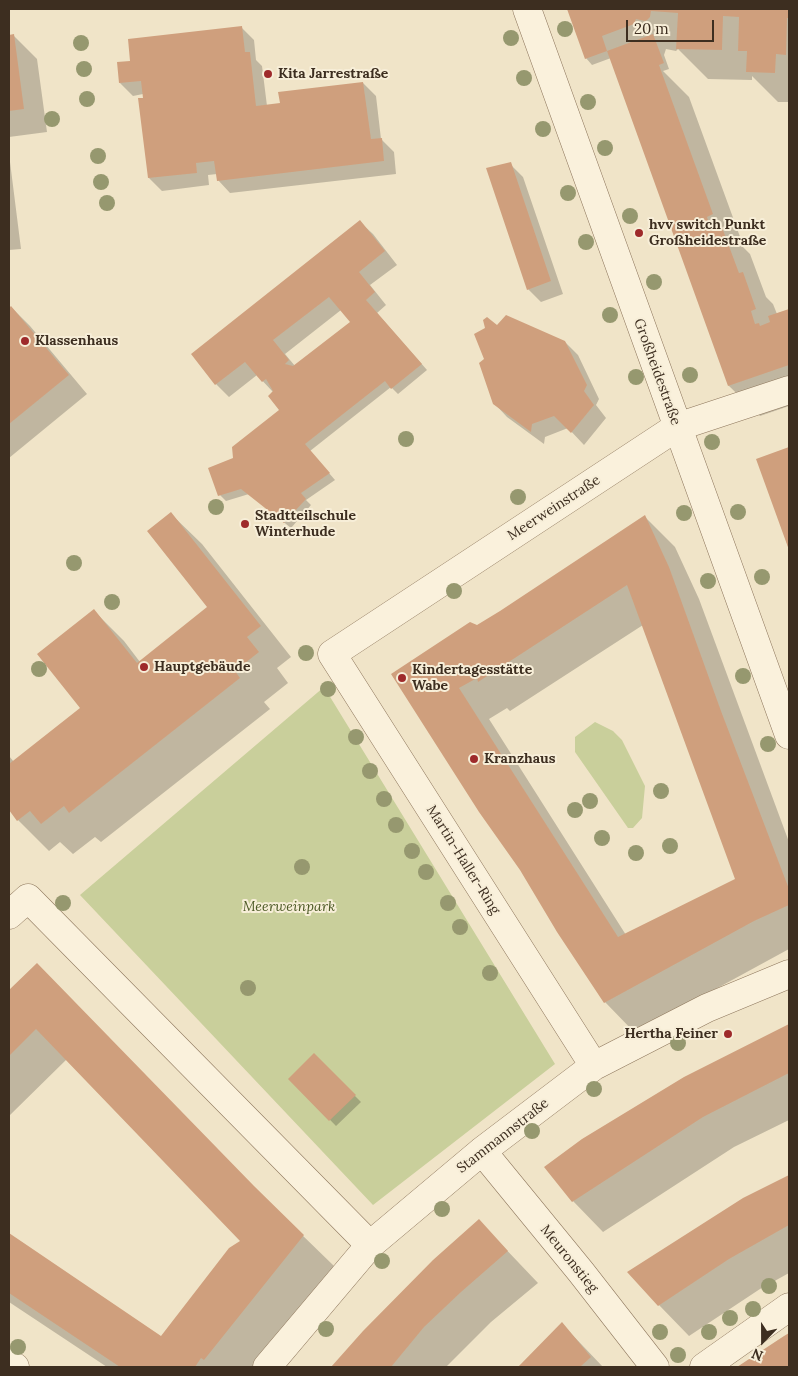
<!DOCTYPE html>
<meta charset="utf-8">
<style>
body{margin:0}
#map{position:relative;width:798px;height:1376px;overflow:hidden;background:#f0e4c8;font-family:Lora,serif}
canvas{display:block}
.frame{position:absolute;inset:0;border:10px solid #3d2e20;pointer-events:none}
.north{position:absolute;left:738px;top:1316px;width:50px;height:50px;-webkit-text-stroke:4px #f7eed8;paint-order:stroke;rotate:202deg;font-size:14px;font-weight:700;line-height:20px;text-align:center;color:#3d2e20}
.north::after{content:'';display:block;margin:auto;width:18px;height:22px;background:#3d2e20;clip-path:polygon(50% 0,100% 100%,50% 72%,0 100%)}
.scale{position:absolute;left:626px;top:20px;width:88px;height:22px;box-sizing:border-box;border:2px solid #3d2e20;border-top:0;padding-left:6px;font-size:15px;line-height:18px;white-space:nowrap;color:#3d2e20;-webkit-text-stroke:4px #f7eed8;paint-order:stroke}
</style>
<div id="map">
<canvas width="798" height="1376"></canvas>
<div class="frame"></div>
<div class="north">N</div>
<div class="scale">20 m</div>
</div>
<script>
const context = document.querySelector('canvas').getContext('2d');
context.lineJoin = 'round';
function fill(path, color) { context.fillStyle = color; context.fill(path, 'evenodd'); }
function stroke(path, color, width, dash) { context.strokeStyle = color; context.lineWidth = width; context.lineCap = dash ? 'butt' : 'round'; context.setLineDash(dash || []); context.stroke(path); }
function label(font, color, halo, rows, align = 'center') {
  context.font = font + ' Lora,serif'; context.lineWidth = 4; context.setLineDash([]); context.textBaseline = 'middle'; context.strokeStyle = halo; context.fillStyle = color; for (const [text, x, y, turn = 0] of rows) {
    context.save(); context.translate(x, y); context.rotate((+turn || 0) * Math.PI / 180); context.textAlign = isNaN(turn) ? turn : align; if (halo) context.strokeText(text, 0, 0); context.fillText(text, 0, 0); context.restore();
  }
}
fill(new Path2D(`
 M324,687L555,1064L373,1205L80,895Z
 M595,722L613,731L622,740L645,786L642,818L633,828H628L575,752V737Z`), '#c9cf9b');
fill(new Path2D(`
 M568,9H789V102H778L752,76V80L708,79L678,49L676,51L666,49L664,55L669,69L663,71L689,97L743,245H741L750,254L766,297L773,304L777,314L789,310V406L760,416L729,386L611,58L592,65L586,58Z
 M241,27L254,40L256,60L262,66L267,106L281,104L363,83L376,96L381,139L394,152L396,174L230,193L218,180L217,174L208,175L209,185L162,191L149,178L143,94L133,96L120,83L131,62Z
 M9,36H14L37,59L47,132L9,137Z
 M9,154L21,249L9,250Z
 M510,164L523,177L563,294L541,302L528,289Z
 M360,222L373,234L397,265L370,285L386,305L377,313L427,370L398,394L391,387L310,451L335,480L306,500L311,505L291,528L249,494L226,501L220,495L234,459L281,410L273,392L257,375L229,397L216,384L193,355ZM341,310L352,322L295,366L285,354Z
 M11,307L30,326L87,394L9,458V309Z
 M497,327L565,342L578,355L599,399L596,405L606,418L584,445L568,428L545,437L544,444L507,417L494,403L485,360Z
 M789,449V549L758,460Z
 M171,514L202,544L291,657L277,668L288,683L264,702L270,709L101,842L95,837L73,854L60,842L49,851L18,820L9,808V756L14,762L82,708L94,611L124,641L140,662L209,607Z
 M645,517L675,547L699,599L789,842V949L635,1033L605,1002L521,870L392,675L477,627ZM643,625L737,880L626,935L489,719L507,708L510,711Z
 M37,965L264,1198L334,1266L253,1367H107L9,1302V1235L161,1338L242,1241L67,1059L9,1116V992Z
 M789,1025V1120L734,1147L603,1232L573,1201L684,1078Z
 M314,1055L361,1102L336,1126L290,1079Z
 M789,1176V1273L760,1289L689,1336L659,1305L744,1199Z
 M479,1221L538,1283L491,1322L446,1367H333L364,1331Z
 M562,1324L603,1367H520Z
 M789,1334V1367H739L784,1337Z`), '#0003');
fill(new Path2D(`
 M567,9H789V18H787L786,55L776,54L775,73L746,72L747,51H738L739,17L723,16L722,50L676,49L678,13L651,11L650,17L647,20L645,21L636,19L634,24L602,36L607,51L585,59Z
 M242,26L245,52H250L256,106L280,103L278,92L363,82L371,139L382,138L384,161L217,181L214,161L196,163L197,173L148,178L138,98H143L141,81L119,83L117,62L130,61L128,39Z
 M14,34L24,109L9,111V35Z
 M653,34L664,63L659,65L713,214L707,217L710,226L720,222L739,273L743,272L756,309L751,311L755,324L759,323L760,326L770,322L768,316L789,309V365L728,386L607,51Z
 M511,162L551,281L527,290L486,168Z
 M360,220L385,251L359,272L375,292L366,300L422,364L391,389L385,381L305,444L330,473L301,493L306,499L284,523L241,489L218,496L208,468L233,458L232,447L279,410L268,396L273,391L266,379L262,382L245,362L215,385L191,354ZM329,297L350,322L293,366L285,364L289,360L273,340Z
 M11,306L69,375L9,424V308Z
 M506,315L565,341L587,385L584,391L594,405L571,433L554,416L532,424L531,432L493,404L479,363L484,359L474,334L485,328L483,320L487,317L497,325Z
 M789,447V550L756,459Z
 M171,512L261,626L247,637L259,652L235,671L240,678L69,813L64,806L41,824L30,811L17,821L9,810V764L80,708L37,654L94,609L137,663L207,607L147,531Z
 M645,515L669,567L721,711L789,889V905L754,921L604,1003L557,932L520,870L479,812L391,674L470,622L477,625L500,611ZM627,585L735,879L618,937L459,688L477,678L478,682Z
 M37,963L254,1186L304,1235L204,1360L201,1358L195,1367H120L9,1293V1233L161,1336L229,1248L240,1241L36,1029L9,1056V990Z
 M789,1024V1073L703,1117L572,1202L544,1167L582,1139L684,1077Z
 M314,1053L356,1095L329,1121L288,1079Z
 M789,1175V1225L729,1259L658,1306L627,1272L743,1198Z
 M479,1219L508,1251L461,1292L424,1327L391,1367H331L363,1331L433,1260Z
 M562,1322L591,1357L580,1367H518Z
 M789,1333V1367H737L784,1336Z`), '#cf9f7d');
const minor = new Path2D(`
 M527,9L789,735
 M9,915L28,898L370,1245
 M594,1066L332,654L677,427L789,390
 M482,1151L581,1272L655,1367
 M267,1367L370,1245L482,1151L594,1066L707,1008L789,974
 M704,1367L789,1307`);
const tertiary = new Path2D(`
 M9,1363L15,1367`);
stroke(minor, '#8d765c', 29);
stroke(tertiary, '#8d765c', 29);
stroke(minor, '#faf1dc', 28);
stroke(tertiary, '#faf1dc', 28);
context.fillStyle = '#96986f';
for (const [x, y] of [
 [565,29],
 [511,38],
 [81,43],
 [84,69],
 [524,78],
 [87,99],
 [588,102],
 [52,119],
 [543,129],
 [605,148],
 [98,156],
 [101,182],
 [568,193],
 [107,203],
 [630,216],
 [586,242],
 [654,282],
 [610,315],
 [690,375],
 [636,377],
 [406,439],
 [712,442],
 [518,497],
 [216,507],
 [738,512],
 [684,513],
 [74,563],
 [762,577],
 [708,581],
 [454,591],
 [112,602],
 [306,653],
 [39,669],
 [743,676],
 [328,689],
 [356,737],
 [768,744],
 [370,771],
 [661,791],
 [384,799],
 [590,801],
 [575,810],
 [396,825],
 [602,838],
 [670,846],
 [412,851],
 [636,853],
 [302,867],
 [426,872],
 [63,903],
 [448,903],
 [460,927],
 [490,973],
 [248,988],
 [678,1043],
 [594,1089],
 [532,1131],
 [442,1209],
 [382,1261],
 [769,1286],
 [753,1309],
 [730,1318],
 [326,1329],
 [660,1332],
 [709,1332],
 [18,1347],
 [678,1355]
]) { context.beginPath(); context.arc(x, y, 8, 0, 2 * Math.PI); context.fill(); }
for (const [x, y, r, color] of [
 [268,74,5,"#9e2a2b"],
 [639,233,5,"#9e2a2b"],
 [25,341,5,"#9e2a2b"],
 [245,524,5,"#9e2a2b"],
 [144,667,5,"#9e2a2b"],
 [402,678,5,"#9e2a2b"],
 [474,759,5,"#9e2a2b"],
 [728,1034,5,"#9e2a2b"]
]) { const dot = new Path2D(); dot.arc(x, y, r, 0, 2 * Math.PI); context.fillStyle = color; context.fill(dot); stroke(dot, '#f7eed8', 2); }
label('bold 14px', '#3d2e20', '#f7eed8', [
 ["Kita Jarrestraße",278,74],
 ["hvv switch Punkt",649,225],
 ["Großheidestraße",649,241],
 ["Klassenhaus",35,341],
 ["Stadtteilschule",255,516],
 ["Winterhude",255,532],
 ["Hauptgebäude",154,667],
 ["Kindertagesstätte",412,670],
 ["Wabe",412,686],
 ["Kranzhaus",484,759],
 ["Hertha Feiner",718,1034,"right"]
], 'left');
label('14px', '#3d2e20', '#f7eed8', [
 ["Großheidestraße",657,372,70],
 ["Meerweinstraße",554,508,-33],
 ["Martin-Haller-Ring",463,860,58],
 ["Stammannstraße",503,1136,-38],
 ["Meuronstieg",569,1259,51]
]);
label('italic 14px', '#4d5a26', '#f7eed8', [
 ["Meerweinpark",289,907]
]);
</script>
